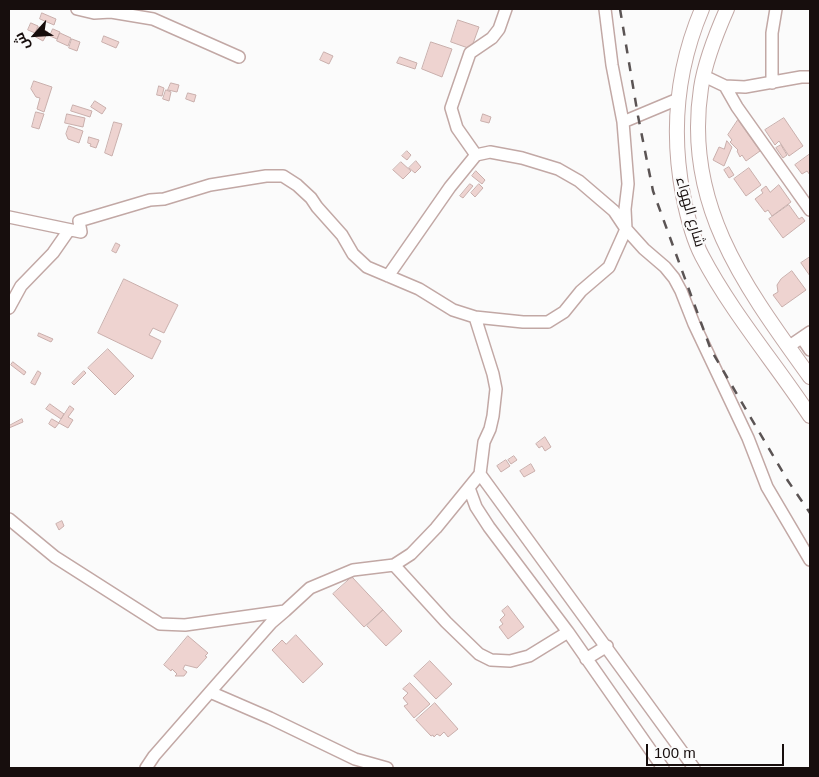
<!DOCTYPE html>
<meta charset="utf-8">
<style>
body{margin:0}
#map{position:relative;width:819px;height:777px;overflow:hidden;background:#fbfbfb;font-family:Helvetica,Cairo,sans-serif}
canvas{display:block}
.frame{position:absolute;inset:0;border:10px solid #170e0d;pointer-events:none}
.north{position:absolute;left:10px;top:10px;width:50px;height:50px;-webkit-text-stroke:4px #fbfbfb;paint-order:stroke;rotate:244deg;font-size:14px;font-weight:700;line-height:20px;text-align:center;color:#170e0d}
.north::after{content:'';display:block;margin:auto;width:18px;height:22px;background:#170e0d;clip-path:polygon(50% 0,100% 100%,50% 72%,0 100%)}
.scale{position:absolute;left:646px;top:744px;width:138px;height:22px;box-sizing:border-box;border:2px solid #170e0d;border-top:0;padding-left:6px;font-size:15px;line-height:18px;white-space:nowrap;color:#170e0d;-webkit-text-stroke:4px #fbfbfb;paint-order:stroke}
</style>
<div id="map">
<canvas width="819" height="777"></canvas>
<div class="frame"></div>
<div class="north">ش</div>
<div class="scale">100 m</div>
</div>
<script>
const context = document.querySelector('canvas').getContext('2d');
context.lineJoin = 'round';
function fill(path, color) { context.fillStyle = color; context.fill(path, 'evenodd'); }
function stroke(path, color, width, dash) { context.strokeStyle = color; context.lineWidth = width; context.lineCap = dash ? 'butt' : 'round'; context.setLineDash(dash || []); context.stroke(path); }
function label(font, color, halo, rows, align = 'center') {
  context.font = font + ' Helvetica,Cairo,sans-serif'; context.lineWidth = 4.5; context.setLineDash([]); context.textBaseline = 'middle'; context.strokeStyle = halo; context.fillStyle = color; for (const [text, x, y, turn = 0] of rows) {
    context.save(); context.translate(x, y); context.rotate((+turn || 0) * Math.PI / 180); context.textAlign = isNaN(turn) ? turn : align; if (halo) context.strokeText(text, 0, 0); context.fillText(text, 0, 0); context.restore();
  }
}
const building = new Path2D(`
 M42,13L56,19L54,25L40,19Z
 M458,20L479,27L471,49L451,42Z
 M31,23L38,26L35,33L28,30Z
 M39,27L48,32L43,41L34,36Z
 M53,29L60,32L57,39L50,36Z
 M60,33L71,38L68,46L57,41Z
 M104,36L119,42L116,48L102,42Z
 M72,39L80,42L77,51L69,48Z
 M431,42L452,49L442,77L422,69Z
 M324,52L333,56L329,64L320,60Z
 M400,57L417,63L415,69L397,63Z
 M34,81L52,87L44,112L37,109L40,98L36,97L31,89Z
 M171,83L179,85L177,92L168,90Z
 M159,86L164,88L162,96L157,95Z
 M166,90L171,92L169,101L163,99Z
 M188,93L196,95L194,102L186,99Z
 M95,101L106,108L102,114L91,107Z
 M73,105L92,111L90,117L71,111Z
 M36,112L44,114L39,129L32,127Z
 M67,114L85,118L83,127L65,123Z
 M483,114L491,117L489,123L481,121Z
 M784,118L803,146L789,156L779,141L775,145L765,130Z
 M738,120L760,151L746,161L742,155L740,157L737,151L738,150L730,142L732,140L728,135Z
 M114,122L122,124L112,156L105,153Z
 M69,126L83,131L79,143L68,139L66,134Z
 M89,137L99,140L96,148L90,146L91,144L88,143Z
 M727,141L732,147L724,166L713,160L719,147L724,149Z
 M781,145L787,155L783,158L776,148Z
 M407,151L411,155L407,160L402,156Z
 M810,154V175L807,171L802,174L795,165Z
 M416,161L421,167L415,173L409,168Z
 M401,162L411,171L403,179L393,170Z
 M729,167L734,175L729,178L724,170Z
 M749,168L761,185L746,196L734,179Z
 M476,171L485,180L482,184L472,176Z
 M470,184L473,186L463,198L460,196Z
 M479,184L483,188L475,197L471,193Z
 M779,185L791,202L772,216L768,210L765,212L755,199L763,193L761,190L766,186L770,192Z
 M789,205L799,219L802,217L805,221L783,238L769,219Z
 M116,243L120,245L116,253L112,251Z
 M810,257V276L801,263Z
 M792,271L806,290L782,307L773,295L778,292L777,285L781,279Z
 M124,279L178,305L164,333L153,328L149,335L161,341L152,359L98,333Z
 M39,333L53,339L51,342L38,336Z
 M108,349L134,376L115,395L88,368Z
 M13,362L26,372L24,375L11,365Z
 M38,371L41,373L35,385L31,383Z
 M84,371L86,373L74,385L72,383Z
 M50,404L64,414L61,419L46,409Z
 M70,406L74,409L68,417L73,420L68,428L59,423Z
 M22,419L23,422L9,428V426Z
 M52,419L59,423L55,428L49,424Z
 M545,437L551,447L545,451L542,446L539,448L536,444Z
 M514,456L517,460L511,464L508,460Z
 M506,460L510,466L501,472L497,466Z
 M531,464L535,471L524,477L520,471Z
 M62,521L64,526L59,530L56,524Z
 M352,577L383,610L364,627L333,594Z
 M508,606L524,627L508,639L499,627L503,624L500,620L505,615L502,611Z
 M383,610L402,631L386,646L367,626Z
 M296,635L323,664L303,683L272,650L282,640L286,644Z
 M188,636L208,653L205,656L207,657L197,668L185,665L183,669L187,672L184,676H175L177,674L172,669L171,671L164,665Z
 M430,661L452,684L436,699L414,676Z
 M410,683L430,704L414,718L404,706L408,704L403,698L408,693L403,689Z
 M435,703L458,729L448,737L444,732L440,736L437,734L434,737L433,735L431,736L416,720Z`);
fill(building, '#eed3d0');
stroke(building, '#c9afac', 1);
const minor = new Path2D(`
 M77,9L94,13L111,12L153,19L239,57
 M704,76L725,86L745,87L801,77H810
 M772,83V33L776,9
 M725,86L737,107L810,210
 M623,122L678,99
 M476,155L457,128L451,108L470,53L492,38L499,29L506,9
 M9,217L81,232L79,221L150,200L164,199L210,185L266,176H283L297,185L311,198L317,207L342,235L353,254L367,267L419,289L453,310L475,317L523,322H548L564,312L581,291L609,267L626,229L625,209L628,184L623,122L612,65L605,9
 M388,276L450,187L476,155L490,152L522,158L558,169L579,181L614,211L626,229L644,249L665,267L674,278L681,291L694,324L748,438L767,487L810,560
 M9,308L21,286L53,253L69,230
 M802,338L810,350
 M788,347L810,332
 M480,474L694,768
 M469,488L476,507L489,527L568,632L663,768
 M9,519L55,557L160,624L185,625L285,611
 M394,565L446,622L479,654L491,660L510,661L529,656L568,632
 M586,659L607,646
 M210,692L270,718L355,759L387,768
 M146,768L154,756L210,692L271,623L285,611L310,588L353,570L394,565L411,554L436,528L480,474L484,442L490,429L493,416L496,389L493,374L475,317`);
const major = new Path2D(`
 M702,9C677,68 671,132 683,195C687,215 692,237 702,256C732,313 775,363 810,416
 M727,9C716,34 705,61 701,88C683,205 746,288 810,377`);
stroke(minor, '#c2a8a5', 14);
stroke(major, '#c2a8a5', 16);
stroke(minor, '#fff', 11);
stroke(major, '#fff', 14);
stroke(new Path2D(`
 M620,9L638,116L653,191L711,350L788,481L810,513`), '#5b5454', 2.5, [9, 9]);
label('15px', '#170e0d', '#fbfbfb', [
 ["شارع الهواء",690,212,74]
]);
</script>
